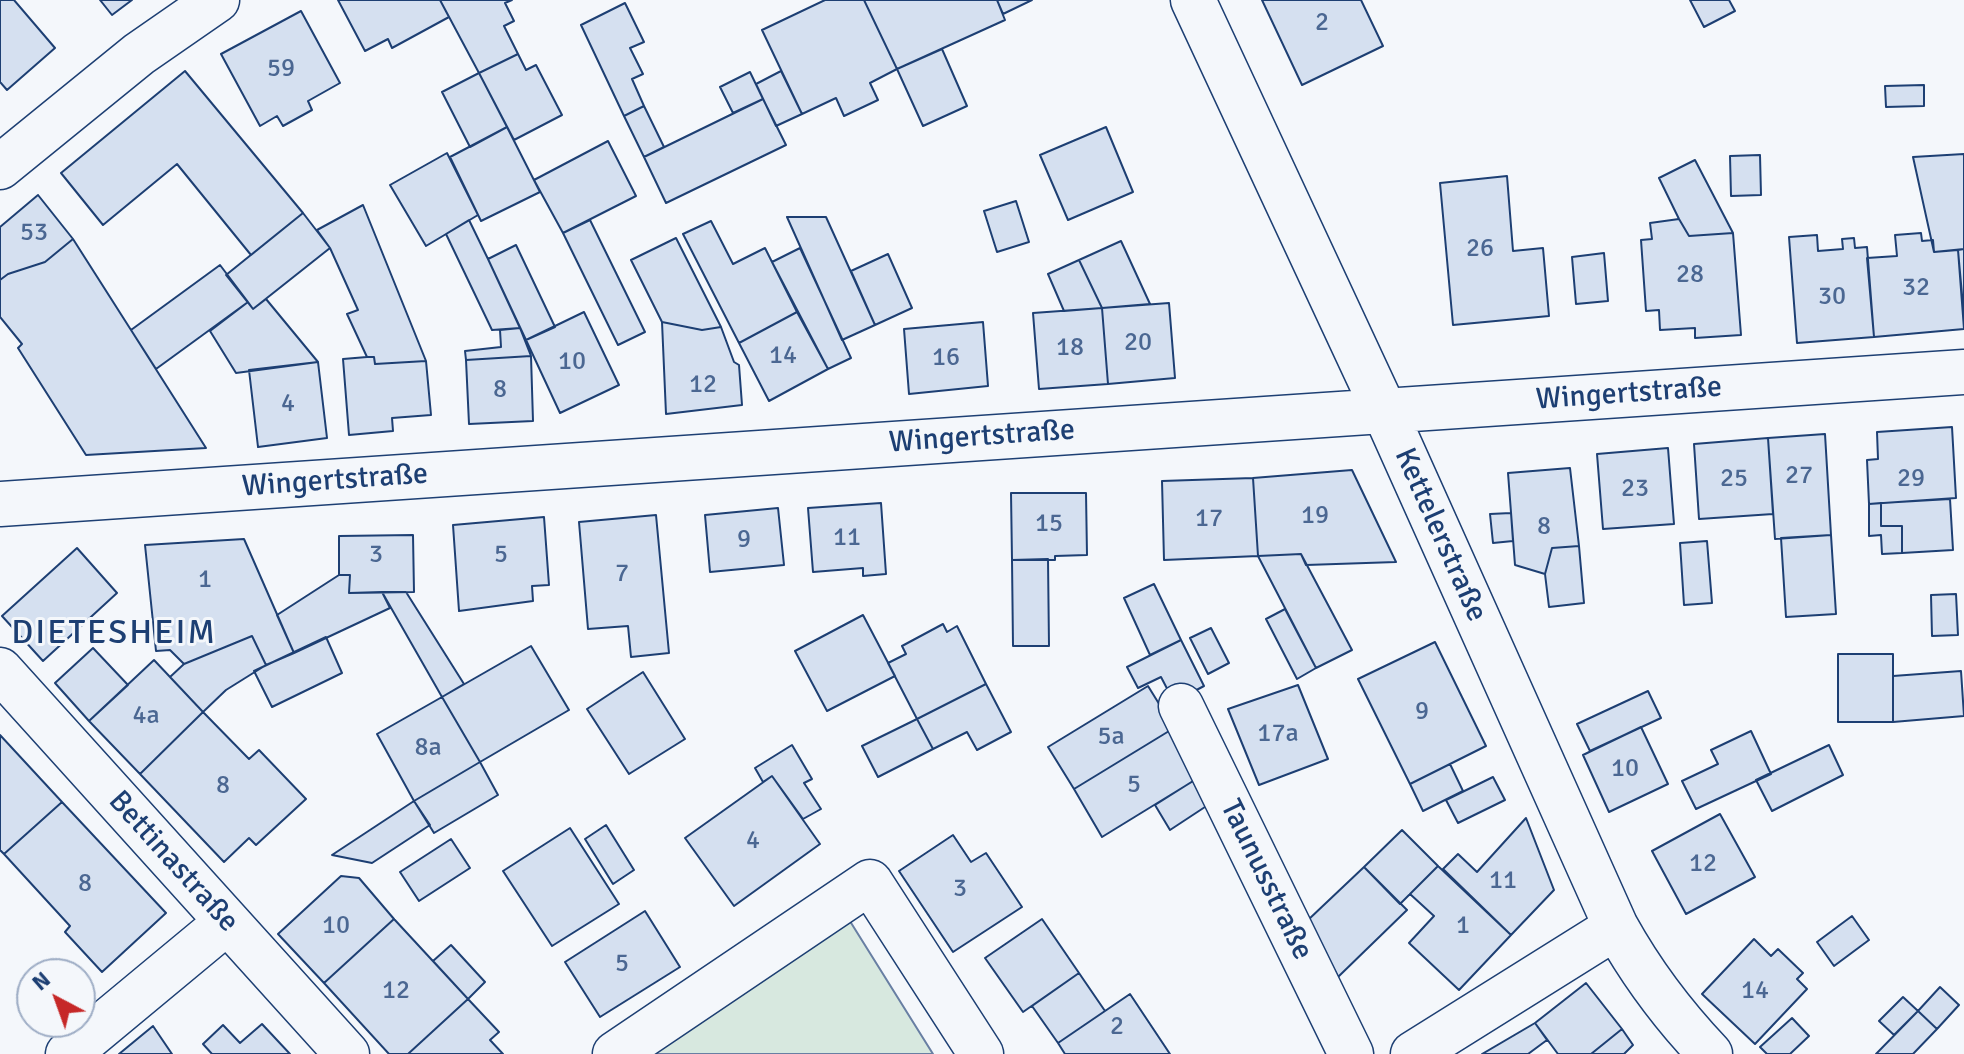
<!DOCTYPE html>
<meta charset="utf-8">
<style>
body{margin:0}
#map{position:relative;width:1964px;height:1054px;overflow:hidden;background:#f4f7fb;font-family:Signika,sans-serif}
canvas{display:block}
.north{position:absolute;left:16px;top:958px;width:80px;height:80px;box-sizing:border-box;background:#f4f7fb;border:2px solid #9eadc5;border-radius:50%;rotate:319deg;font-size:22px;font-weight:700;line-height:32px;text-align:center;color:#1d3f73}
.north::after{content:'';display:block;margin:auto;width:28px;height:36px;background:#c62828;clip-path:polygon(50% 0,100% 100%,50% 72%,0 100%)}
</style>
<div id="map">
<canvas width="1964" height="1054"></canvas>
<div class="north">N</div>
</div>
<script>
const context = document.querySelector('canvas').getContext('2d');
context.lineJoin = 'round';
function fill(path, color) { context.fillStyle = color; context.fill(path, 'evenodd'); }
function stroke(path, color, width, dash) { context.strokeStyle = color; context.lineWidth = width; context.lineCap = dash ? 'butt' : 'round'; context.setLineDash(dash || []); context.stroke(path); }
function label(font, color, halo, rows, align = 'center') {
  context.font = font + ' Signika,sans-serif'; context.lineWidth = 6; context.setLineDash([]); context.textBaseline = 'middle'; context.strokeStyle = halo; context.fillStyle = color; for (const [text, x, y, turn = 0] of rows) {
    context.save(); context.translate(x, y); context.rotate((+turn || 0) * Math.PI / 180); context.textAlign = isNaN(turn) ? turn : align; if (halo) context.strokeText(text, 0, 0); context.fillText(text, 0, 0); context.restore();
  }
}
const green = new Path2D(`
 M848,918L933,1054H646Z`);
fill(green, '#d7e8df');
stroke(green, '#687fa3', 2);
const building = new Path2D(`
 M0,0H14L55,48L7,90L0,82Z
 M100,0H132L112,15Z
 M338,0H440L449,17L392,48L388,39L365,51Z
 M440,0H512L505,3L514,21L504,26L518,54L479,73Z
 M825,0H864L897,69L870,83L878,100L844,116L836,98L802,114L762,30Z
 M864,0H997L1005,20L897,69Z
 M997,0H1032L1003,14Z
 M1262,0H1361L1383,46L1302,85Z
 M1690,0H1729L1735,11L1704,27Z
 M625,3L644,42L630,48L643,74L632,79L644,106L624,116L581,25Z
 M301,11L340,83L308,101L312,110L283,126L277,116L260,126L221,54Z
 M942,49L967,106L923,126L897,69Z
 M518,54L526,70L536,65L562,115L514,140L479,73Z
 M185,71L303,213L251,255L177,164L103,225L61,173Z
 M781,71L802,114L776,126L756,84Z
 M750,72L763,99L733,113L720,87Z
 M479,73L507,127L470,147L442,92Z
 M1924,85V106L1886,107L1885,86Z
 M763,99L786,145L666,203L644,157Z
 M644,106L664,147L644,157L624,116Z
 M507,127L540,192L481,221L450,157Z
 M1106,127L1133,192L1068,220L1040,155Z
 M608,141L636,196L563,233L534,180Z
 M447,153L478,215L426,246L390,185Z
 M1964,154V249L1934,252L1913,157Z
 M1760,155L1761,195L1731,196L1730,156Z
 M1695,160L1733,233L1689,236L1679,219L1659,178Z
 M1507,176L1513,251L1543,248L1549,316L1453,325L1440,183Z
 M38,195L73,239L45,262L8,274L0,280V227Z
 M1016,201L1029,242L997,252L984,211Z
 M363,205L426,361L375,364L374,357H367L347,314L358,310L330,248L317,230Z
 M303,213L330,248L253,309L226,275Z
 M787,217H826L875,325L842,340Z
 M1679,219L1689,236L1733,233L1741,335L1695,338V328L1660,330L1659,310L1646,311L1641,240L1652,239L1650,223Z
 M469,220L488,259L520,328L492,330L446,234Z
 M590,220L645,332L618,345L563,233Z
 M711,221L733,264L765,248L797,312L739,343L683,234Z
 M1921,233L1922,241L1933,240L1934,252L1958,250L1964,329L1874,337L1867,258L1897,256L1895,235Z
 M1817,235L1818,251L1843,249L1842,239L1854,238L1855,248L1867,247L1874,337L1797,343L1789,237Z
 M676,238L721,327L702,330L662,322L631,260Z
 M73,239L131,330L206,448L86,455L18,348L22,344L0,317V280L8,274L45,262Z
 M1121,241L1150,304L1102,308L1079,260Z
 M516,245L555,327L526,340L488,259Z
 M800,248L851,358L828,369L772,262Z
 M1964,249V317L1958,250Z
 M1604,253L1608,301L1576,304L1572,257Z
 M888,254L912,308L875,325L851,271Z
 M1079,260L1102,308L1064,311L1048,274Z
 M220,265L248,302L156,369L131,330Z
 M266,299L318,362L236,373L210,331L248,302L253,309Z
 M1169,303L1175,378L1108,384L1102,308Z
 M1102,308L1108,384L1039,389L1033,313Z
 M584,312L619,385L560,413L526,340Z
 M797,312L828,369L769,401L739,343Z
 M662,322L702,330L721,327L734,362L739,365L742,405L666,414Z
 M983,322L988,386L909,394L904,329Z
 M520,328L531,356L466,360L465,351L501,347L500,330Z
 M531,356L533,421L469,424L466,360Z
 M367,357H374L375,364L426,361L431,415L392,418L393,431L349,435L343,359Z
 M318,362L327,438L258,447L249,370Z
 M1952,427L1956,498L1869,504L1867,460L1878,459L1877,432Z
 M1825,434L1831,535L1775,539L1768,438Z
 M1768,438L1773,514L1699,519L1694,444Z
 M1668,448L1674,524L1603,529L1597,454Z
 M1570,468L1579,546L1552,548L1545,574L1515,565L1508,473Z
 M1352,470L1396,562L1306,565L1301,554L1258,556L1253,478Z
 M1253,478L1258,556L1164,560L1162,481Z
 M1011,493H1086L1087,555L1055,556V560H1012Z
 M1950,499L1953,550L1902,553V526H1881V503Z
 M881,503L886,574L863,576V568L813,572L808,508Z
 M1881,503V526H1902V553L1882,554L1881,535L1869,536V504Z
 M778,508L784,565L710,572L705,515Z
 M1511,513L1513,541L1493,543L1490,514Z
 M656,515L669,653L631,657L628,626L588,629L579,522Z
 M544,517L549,585L532,586L533,601L459,611L453,525Z
 M413,535L414,592L349,593L350,575H339V536Z
 M1831,535L1836,614L1786,617L1781,538Z
 M244,539L294,653L266,665L252,636L184,664L170,650L156,651L145,545Z
 M1707,541L1712,603L1684,605L1680,543Z
 M1579,546L1584,603L1549,607L1545,574L1552,548Z
 M77,548L117,593L43,661L2,616Z
 M1301,554L1352,650L1316,668L1258,556Z
 M1048,559L1049,646H1013L1012,560Z
 M339,575H350L349,593L382,592L390,608L294,653L277,615Z
 M1154,584L1181,640L1150,655L1124,598Z
 M382,592H406L464,684L442,697Z
 M1956,594L1958,635L1932,636L1931,595Z
 M1285,609L1316,668L1297,679L1266,619Z
 M863,615L895,676L827,711L795,651Z
 M943,624L947,632L957,626L986,684L917,719L888,663L906,654L902,646Z
 M1211,628L1229,663L1208,674L1190,638Z
 M252,636L266,665L226,690L203,712L170,677L184,664Z
 M326,637L342,673L272,707L254,671Z
 M1181,640L1204,686L1174,702L1161,677L1138,688L1127,667Z
 M1435,642L1486,746L1410,784L1358,679Z
 M531,646L569,710L480,762L442,697Z
 M93,648L128,685L89,721L55,683Z
 M1838,654H1893V722H1838Z
 M154,660L203,712L140,774L89,721Z
 M1961,671L1964,716L1893,722V676Z
 M643,672L685,739L629,774L587,709Z
 M986,684L1011,732L977,750L967,732L933,749L917,719Z
 M1298,685L1328,759L1259,785L1228,709Z
 M1148,686L1174,728L1074,789L1048,747Z
 M1648,691L1661,718L1590,751L1577,724Z
 M442,697L480,762L414,801L377,734Z
 M203,712L249,759L259,750L306,799L256,845L249,838L224,862L140,774Z
 M917,719L933,749L878,777L862,746Z
 M1641,727L1668,784L1609,812L1583,755Z
 M1174,728L1203,775L1102,837L1074,789Z
 M1751,731L1771,774L1696,809L1682,781L1718,764L1711,750Z
 M0,735L62,802L4,854L0,850Z
 M792,745L812,779L804,783L821,809L803,819L772,776L763,782L755,768Z
 M1829,745L1843,775L1772,811L1756,780Z
 M480,762L498,795L434,833L414,801Z
 M1450,764L1463,791L1423,811L1410,784Z
 M772,776L820,844L734,906L685,838Z
 M1493,777L1505,800L1458,823L1446,800Z
 M1193,781L1208,805L1170,830L1155,805Z
 M414,801L430,825L372,863L332,855Z
 M62,802L166,913L102,972L65,932L70,926L4,854Z
 M1720,814L1755,877L1686,914L1652,851Z
 M1526,818L1554,890L1511,935L1443,869L1458,854L1477,872Z
 M606,825L634,870L613,884L585,839Z
 M570,828L619,904L552,946L503,871Z
 M1402,830L1438,866L1400,904L1364,867Z
 M953,835L971,862L986,853L1022,907L953,952L899,871Z
 M451,839L470,868L419,901L400,872Z
 M1438,866L1511,935L1459,990L1409,943L1434,916L1410,894Z
 M1364,867L1407,910L1338,977L1308,920Z
 M341,876L359,878L394,919L324,983L278,934Z
 M645,911L680,967L600,1017L565,962Z
 M1852,916L1869,940L1834,966L1817,942Z
 M394,919L468,999L408,1054H389L324,983Z
 M1042,919L1079,973L1023,1012L985,958Z
 M1754,939L1771,956L1778,949L1803,973L1797,979L1807,989L1755,1044L1702,994Z
 M451,945L485,982L468,999L433,961Z
 M1079,973L1105,1011L1058,1043L1032,1006Z
 M1586,983L1622,1029L1591,1054H1558L1535,1023Z
 M1940,987L1959,1005L1937,1029L1918,1011Z
 M1130,994L1170,1054H1065L1058,1043Z
 M1903,997L1918,1011L1894,1035L1879,1021Z
 M468,999L499,1032L490,1040L503,1054H408Z
 M1918,1011L1937,1029L1913,1054H1876Z
 M1792,1018L1809,1036L1790,1054H1767L1760,1047Z
 M1535,1023L1547,1040L1528,1054H1482Z
 M262,1024L290,1054H212L203,1044L223,1025L240,1043Z
 M153,1026L172,1054H119Z
 M1622,1029L1633,1045L1624,1054H1591Z`);
fill(building, '#d5e0f0');
stroke(building, '#1d3f73', 2);
const minor = new Path2D(`
 M1193,0L1384,410L1616,927C1642,974 1673,1015 1710,1054
 M0,504L1964,372
 M0,670L347,1054
 M1181,706L1351,1054
 M68,1054L227,922
 M615,1054L870,882L981,1054
 M1413,1054L1616,927`);
const major = new Path2D(`
 M0,167L139,54L217,0`);
stroke(minor, '#1d3f73', 47);
stroke(major, '#1d3f73', 47);
stroke(minor, '#f4f7fb', 44);
stroke(major, '#f4f7fb', 44);
label('26px', '#4b6792', null, [
 ["2",1322,23],
 ["59",281,69],
 ["53",34,233],
 ["26",1480,249],
 ["28",1690,275],
 ["32",1916,288],
 ["30",1832,297],
 ["20",1138,343],
 ["18",1070,348],
 ["14",783,356],
 ["16",946,358],
 ["10",572,362],
 ["12",703,385],
 ["8",500,390],
 ["4",288,404],
 ["27",1799,476],
 ["25",1734,479],
 ["29",1911,479],
 ["23",1635,489],
 ["19",1315,516],
 ["17",1209,519],
 ["15",1049,524],
 ["8",1544,527],
 ["11",847,538],
 ["9",744,540],
 ["3",376,555],
 ["5",501,555],
 ["7",622,574],
 ["1",205,580],
 ["9",1422,712],
 ["4a",146,716],
 ["17a",1278,734],
 ["5a",1111,737],
 ["8a",428,748],
 ["10",1625,769],
 ["5",1134,785],
 ["8",223,786],
 ["4",753,841],
 ["12",1703,864],
 ["11",1503,881],
 ["8",85,884],
 ["3",960,889],
 ["10",336,926],
 ["1",1463,926],
 ["5",622,964],
 ["12",396,991],
 ["14",1755,991],
 ["2",1117,1027]
]);
label('30px', '#1d3f73', '#f4f7fb', [
 ["Wingertstraße",1629,394,-4],
 ["Wingertstraße",982,437,-4],
 ["Wingertstraße",335,481,-4],
 ["Kettelerstraße",1440,535,66],
 ["Bettinastraße",173,862,48],
 ["Taunusstraße",1266,880,64]
]);
context.letterSpacing = '2px';
label('34px', '#1d3f73', '#f4f7fb', [
 ["DIETESHEIM",114,634]
]);
context.letterSpacing = '0px';
</script>
